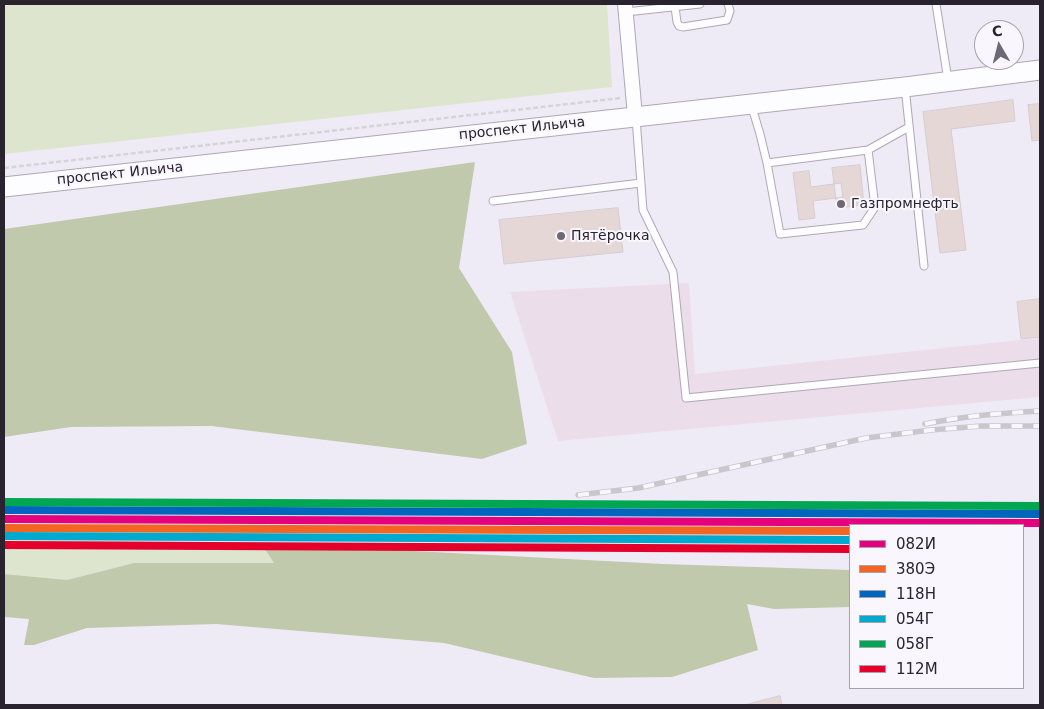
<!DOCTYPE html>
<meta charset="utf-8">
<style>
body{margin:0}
#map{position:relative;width:1044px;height:709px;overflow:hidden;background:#efebf6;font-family:"DejaVu Sans",sans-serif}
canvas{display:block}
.frame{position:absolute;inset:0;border:5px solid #28232f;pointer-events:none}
.legend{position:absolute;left:849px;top:524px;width:175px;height:165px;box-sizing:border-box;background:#f9f7fd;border:1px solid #a5a2ab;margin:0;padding:6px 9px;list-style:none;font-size:15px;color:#28232f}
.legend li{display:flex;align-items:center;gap:10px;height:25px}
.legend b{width:25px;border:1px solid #a5a2ab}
.north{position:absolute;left:974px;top:20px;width:50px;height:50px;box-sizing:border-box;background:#f9f7fd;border:1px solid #a5a2ab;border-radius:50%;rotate:352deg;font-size:14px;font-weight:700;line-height:20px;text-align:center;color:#28232f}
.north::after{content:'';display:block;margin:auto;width:18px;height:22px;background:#6e6975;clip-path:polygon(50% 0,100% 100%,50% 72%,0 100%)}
</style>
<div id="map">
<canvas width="1044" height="709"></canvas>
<div class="frame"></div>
<ul class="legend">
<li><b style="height:6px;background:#e5007d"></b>082И</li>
<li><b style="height:6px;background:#f26522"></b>380Э</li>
<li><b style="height:6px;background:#0065bd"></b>118Н</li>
<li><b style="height:6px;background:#00a9ce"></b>054Г</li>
<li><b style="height:6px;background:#00a651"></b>058Г</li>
<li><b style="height:6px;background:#e4002b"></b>112М</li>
</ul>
<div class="north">С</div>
</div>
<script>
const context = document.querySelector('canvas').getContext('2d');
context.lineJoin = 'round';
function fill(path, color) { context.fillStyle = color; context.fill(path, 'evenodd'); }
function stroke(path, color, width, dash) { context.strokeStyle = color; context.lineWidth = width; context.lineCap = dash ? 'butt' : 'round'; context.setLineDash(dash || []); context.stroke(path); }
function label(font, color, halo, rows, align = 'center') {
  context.font = font + ' "DejaVu Sans",sans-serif'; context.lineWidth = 4; context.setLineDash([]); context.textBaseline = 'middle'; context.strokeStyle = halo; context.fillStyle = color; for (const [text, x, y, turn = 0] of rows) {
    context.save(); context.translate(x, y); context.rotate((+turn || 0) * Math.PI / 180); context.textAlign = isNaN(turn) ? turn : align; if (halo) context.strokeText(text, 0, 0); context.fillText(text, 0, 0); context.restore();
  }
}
fill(new Path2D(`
 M689,283L695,374L1040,338V397L558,441L510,292Z`), '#ebddea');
fill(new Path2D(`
 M4,4H607L612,87L4,154Z
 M4,540L261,543L274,563H134L67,580L4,574Z`), '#dde5ce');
fill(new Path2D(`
 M475,162L459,268L512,352L527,444L482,459L211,426L71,427L4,437V229Z
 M261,543L663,564L850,570V607L774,609L747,604L758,650L672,677L594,678L444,643L216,624L87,628L34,645H24L29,619L4,617V574L67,580L134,563H274Z`), '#c1c9ac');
const building = new Path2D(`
 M1013,100L1015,121L951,129L966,250L940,253L923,112Z
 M1040,104V140L1032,141L1028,105Z
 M860,165L864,205L837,208L832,168Z
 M809,171L811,187L841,183L843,197L813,201L815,218L799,220L793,173Z
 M618,208L623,252L504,264L499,220Z
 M1040,299V337L1021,339L1017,302Z
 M780,696L782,705H745Z`);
fill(building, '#e6d7d7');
stroke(building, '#d5ccce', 1);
const lane = new Path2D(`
 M936,4L948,80
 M675,7L677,22L679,26L683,27L727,20L730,11L728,4
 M626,12L700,4
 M905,87L924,266
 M751,104L760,134L767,163L868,150L909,127
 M636,118L643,210L673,272L686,398L1040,363
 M767,163L780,234L863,225L875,207L868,150
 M493,201L641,183`);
const street = new Path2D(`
 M625,4L635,116`);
const secondary = new Path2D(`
 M4,187L905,87L1040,70`);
stroke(lane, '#ada9b4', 9);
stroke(street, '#ada9b4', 16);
stroke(secondary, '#ada9b4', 21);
stroke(new Path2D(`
 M4,168L621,98`), '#d6d4d8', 2.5, [5, 2.5]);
stroke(lane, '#fdfcfe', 7);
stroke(street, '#fdfcfe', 14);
stroke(secondary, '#fdfcfe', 19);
const rail = new Path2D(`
 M925,424C963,416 1001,413 1040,411
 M578,495L638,488L866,438L931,430L981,426H1040`);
stroke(rail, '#c9c7cb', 5.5);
stroke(rail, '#f9f7fd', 4, [11]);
stroke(new Path2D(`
 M4,519L1040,523`), '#e5007d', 8);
stroke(new Path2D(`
 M4,528L850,531`), '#f26522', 8);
stroke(new Path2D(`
 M4,510L1040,514`), '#0065bd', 8);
stroke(new Path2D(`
 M4,536L850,540`), '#00a9ce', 8);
stroke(new Path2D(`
 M4,502L1040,506`), '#00a651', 8);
stroke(new Path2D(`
 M4,545L850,549`), '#e4002b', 8);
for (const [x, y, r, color] of [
 [841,204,5,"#6e6975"],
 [561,236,5,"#6e6975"]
]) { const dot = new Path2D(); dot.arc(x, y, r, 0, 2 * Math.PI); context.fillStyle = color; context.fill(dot); stroke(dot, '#f9f7fd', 2); }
label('14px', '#28232f', '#f9f7fd', [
 ["проспект Ильича",522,129,-6],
 ["проспект Ильича",120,174,-6]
]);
label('14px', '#28232f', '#f9f7fd', [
 ["Газпромнефть",851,204],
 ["Пятёрочка",571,236]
], 'left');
</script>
